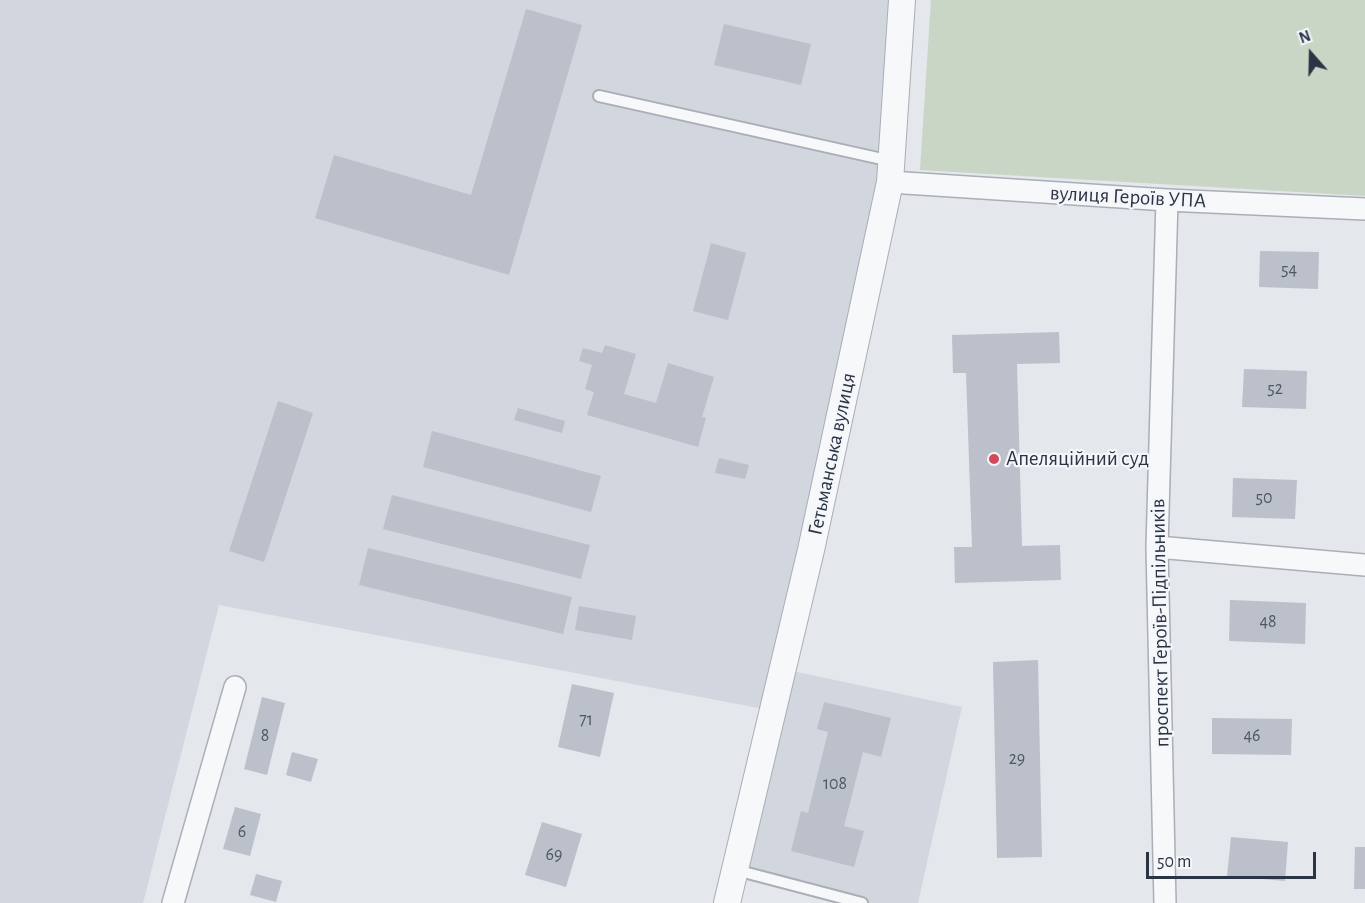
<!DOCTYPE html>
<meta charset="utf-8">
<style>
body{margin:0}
#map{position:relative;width:1365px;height:903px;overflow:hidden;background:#e4e7ec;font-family:"Alegreya Sans",sans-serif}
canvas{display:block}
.north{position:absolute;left:1281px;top:24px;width:60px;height:60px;-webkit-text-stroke:4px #f4f6f9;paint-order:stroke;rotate:340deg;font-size:16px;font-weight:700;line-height:24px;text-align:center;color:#2b3445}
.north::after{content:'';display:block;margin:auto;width:21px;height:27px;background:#2b3445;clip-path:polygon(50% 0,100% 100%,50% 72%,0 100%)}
.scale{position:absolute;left:1146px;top:852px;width:170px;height:27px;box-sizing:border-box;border:3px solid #2b3445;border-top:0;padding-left:8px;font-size:18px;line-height:21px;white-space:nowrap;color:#2b3445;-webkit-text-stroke:4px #f4f6f9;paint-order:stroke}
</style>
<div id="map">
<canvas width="1365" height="903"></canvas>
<div class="north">N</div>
<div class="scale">50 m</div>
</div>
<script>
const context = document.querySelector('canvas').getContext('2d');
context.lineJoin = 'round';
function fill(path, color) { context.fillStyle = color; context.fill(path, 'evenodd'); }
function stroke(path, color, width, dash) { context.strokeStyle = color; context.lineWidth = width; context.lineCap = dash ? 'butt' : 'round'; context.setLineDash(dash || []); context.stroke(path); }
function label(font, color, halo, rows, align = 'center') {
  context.font = font + ' "Alegreya Sans",sans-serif'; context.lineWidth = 4.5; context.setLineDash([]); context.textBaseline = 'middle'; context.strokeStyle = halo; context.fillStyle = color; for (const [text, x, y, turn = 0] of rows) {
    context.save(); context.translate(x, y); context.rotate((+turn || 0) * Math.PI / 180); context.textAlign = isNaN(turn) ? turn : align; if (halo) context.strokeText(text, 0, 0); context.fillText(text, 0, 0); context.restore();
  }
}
fill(new Path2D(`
 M0,0H902L890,182L783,669L962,707L918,903H863L736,870L774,711L219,605L143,903H0Z`), '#d2d6de');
fill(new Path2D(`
 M931,0H1365V196L920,170Z`), '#c9d6c5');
fill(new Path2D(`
 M526,9L582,25L509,275L315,218L334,155L471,195Z
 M724,24L811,44L801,85L714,65Z
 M711,243L746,253L728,320L693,311Z
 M1260,251L1319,252L1318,289L1259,287Z
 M1059,332L1060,363L1017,364L1022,546L1060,545L1061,580L955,583L954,547H972L966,373H953L952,335Z
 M605,345L636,354L624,394L656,403L668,363L714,377L702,417L706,418L698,447L587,415L594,392L585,389L592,365L579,361L583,348L602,353Z
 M1244,369L1307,371L1306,409L1242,407Z
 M278,401L313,413L264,562L229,551Z
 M518,408L565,421L562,433L514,420Z
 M432,431L601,476L591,512L423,467Z
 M719,458L749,465L745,479L715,473Z
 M1233,478L1297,480L1295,519L1232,517Z
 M392,495L590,545L581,579L383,529Z
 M368,548L572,597L563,634L359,585Z
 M1230,600L1306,603L1305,644L1229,641Z
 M579,606L636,616L632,640L575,630Z
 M1038,660L1042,857L997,858L993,662Z
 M572,684L614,693L600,757L558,747Z
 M262,697L285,703L267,775L244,769Z
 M824,702L891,718L881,757L863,752L844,826L864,831L854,867L791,851L801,811L808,813L828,732L817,729Z
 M1212,718L1292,719L1291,755L1212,754Z
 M292,752L318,759L311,782L286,775Z
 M235,807L261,814L250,856L223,849Z
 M542,822L582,834L566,887L525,875Z
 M1231,837L1288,842L1285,881L1227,876Z
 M1355,847H1365V889H1354Z
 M256,874L282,881L276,902L250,895Z`), '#bbc0ca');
const service = new Path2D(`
 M599,96L891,161
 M736,870L862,903`);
const minor = new Path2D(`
 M890,182L1167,200L1365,209
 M1157,547L1365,565
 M173,903L235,687
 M1165,903L1157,547L1167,200`);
const tertiary = new Path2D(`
 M727,903L811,550L890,182L902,0`);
stroke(service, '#a9aeb7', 14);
stroke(minor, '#a9aeb7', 24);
stroke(tertiary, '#a9aeb7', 28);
stroke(service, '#f7f8fa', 10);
stroke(minor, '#f7f8fa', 21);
stroke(tertiary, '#f7f8fa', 26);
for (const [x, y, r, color] of [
 [994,459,6,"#d1495b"]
]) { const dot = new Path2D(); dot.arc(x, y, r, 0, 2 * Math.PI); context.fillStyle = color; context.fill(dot); stroke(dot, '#f4f6f9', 2); }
label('18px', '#4f5766', null, [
 ["54",1289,270],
 ["52",1275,389],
 ["50",1264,498],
 ["48",1268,622],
 ["71",586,720],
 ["8",265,736],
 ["46",1252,736],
 ["29",1017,759],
 ["108",835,784],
 ["6",242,832],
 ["69",554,855]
]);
label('21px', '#2b3445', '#f4f6f9', [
 ["вулиця Героїв УПА",1128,197,3],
 ["Гетьманська вулиця",832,454,-78],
 ["проспект Героїв-Підпільників",1160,623,-91]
]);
label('21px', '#2b3445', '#f4f6f9', [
 ["Апеляційний суд",1006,459]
], 'left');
</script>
